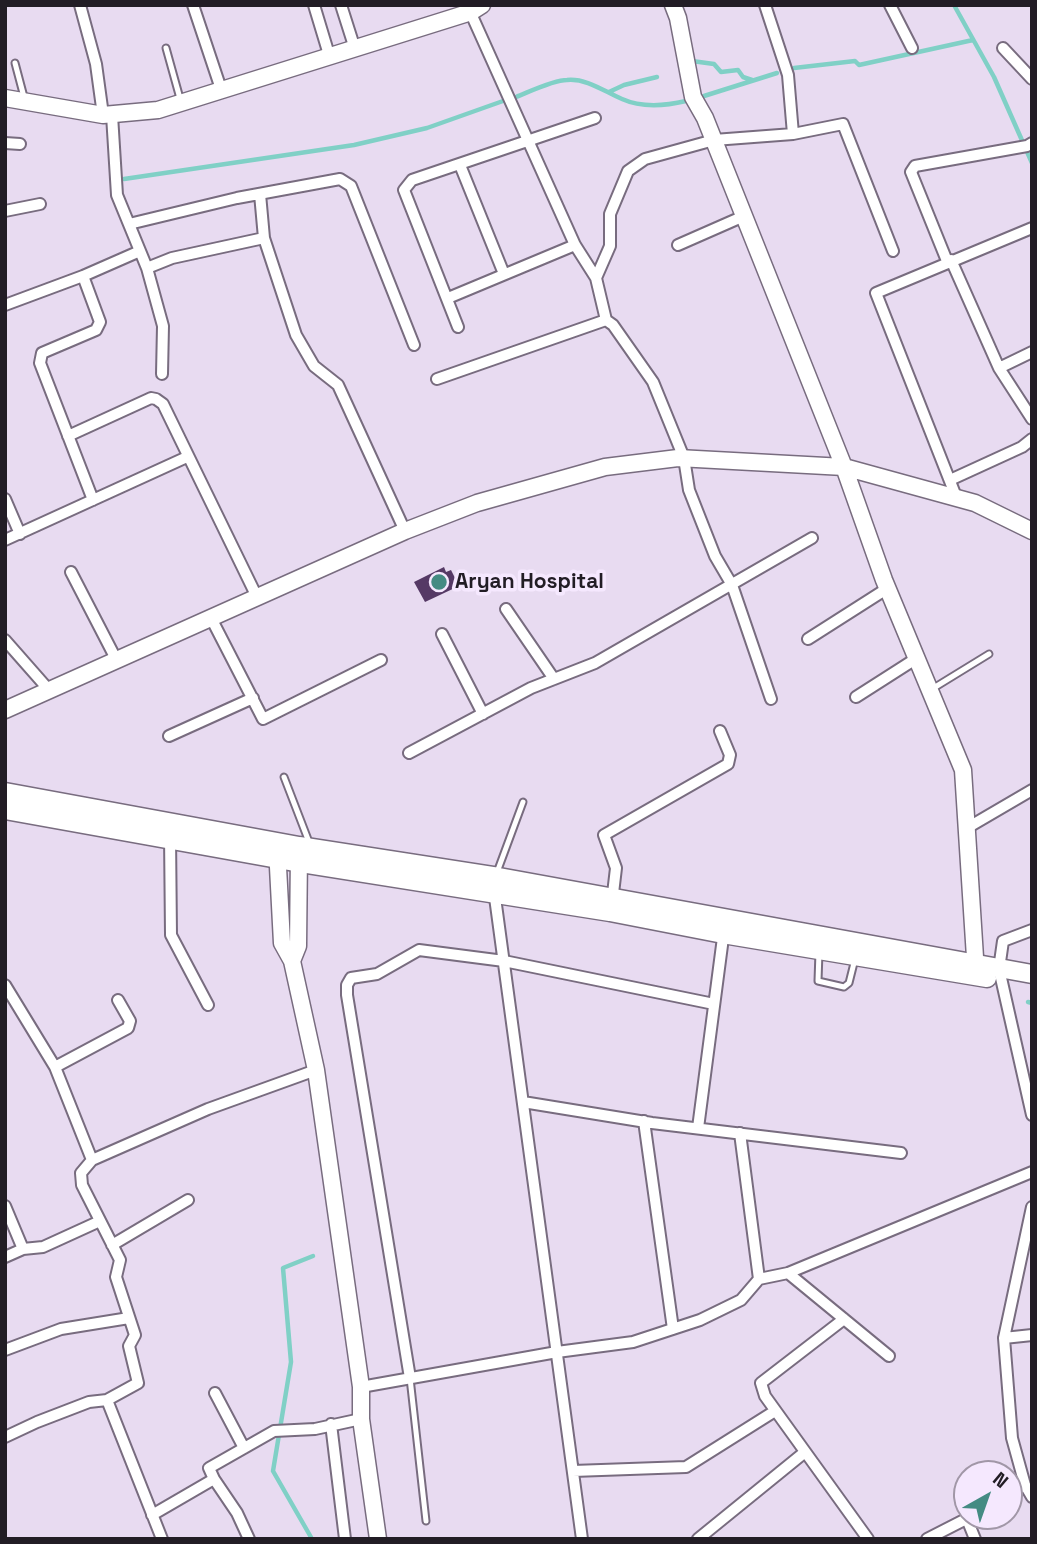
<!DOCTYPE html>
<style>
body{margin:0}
#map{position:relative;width:1037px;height:1544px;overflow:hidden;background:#e8dbf1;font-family:"Space Grotesk",sans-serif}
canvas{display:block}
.frame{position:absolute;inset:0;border:7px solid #221d25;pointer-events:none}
.north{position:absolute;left:953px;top:1460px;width:70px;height:70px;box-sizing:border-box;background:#f5e8fe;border:2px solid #a197a7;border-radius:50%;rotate:40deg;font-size:19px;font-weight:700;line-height:28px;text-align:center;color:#221d25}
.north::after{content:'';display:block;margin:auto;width:24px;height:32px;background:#448b83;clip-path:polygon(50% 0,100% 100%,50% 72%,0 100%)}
</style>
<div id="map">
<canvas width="1037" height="1544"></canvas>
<div class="frame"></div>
<div class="north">N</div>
</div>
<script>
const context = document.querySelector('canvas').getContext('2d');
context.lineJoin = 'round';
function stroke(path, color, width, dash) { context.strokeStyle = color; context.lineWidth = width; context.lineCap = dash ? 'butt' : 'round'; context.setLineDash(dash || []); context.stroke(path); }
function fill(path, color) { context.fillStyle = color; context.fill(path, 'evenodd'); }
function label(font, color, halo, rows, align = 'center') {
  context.font = font + ' "Space Grotesk",sans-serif'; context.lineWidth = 7; context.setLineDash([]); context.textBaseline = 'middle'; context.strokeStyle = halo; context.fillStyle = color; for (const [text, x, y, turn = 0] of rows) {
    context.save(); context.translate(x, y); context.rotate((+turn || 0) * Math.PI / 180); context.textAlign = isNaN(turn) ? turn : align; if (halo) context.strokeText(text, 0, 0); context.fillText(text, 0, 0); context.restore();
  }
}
stroke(new Path2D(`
 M954,5L994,77L1032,163
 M692,61L714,64L721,72L738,70L743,77L752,80
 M794,68L855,61L859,65L973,40
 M609,92L624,85L657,77
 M704,96L777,73
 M516,97C529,92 553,80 567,80C587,78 605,92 622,99C642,108 665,106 686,101
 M124,179L354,145L427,128L503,101
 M1028,1002L1032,1003
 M312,1539L273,1471L291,1362L283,1268L313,1256`), '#80d0c6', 4.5);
fill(new Path2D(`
 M444,567L446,572L451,570L459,586L425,602L414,582Z`), '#553965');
const lane = new Path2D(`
 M166,48L181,102
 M15,63L24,97
 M932,689L989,654
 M284,777L309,842
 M496,875L523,802
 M819,952L818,981L844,987L849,983L855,959
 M410,1378L426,1521`);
const street = new Path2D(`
 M80,5L96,64L103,115
 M193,5L222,92
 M314,5L330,58
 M341,5L355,49
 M765,5L788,75L793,134
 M890,5L912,48
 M468,7L575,245L596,278L606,320
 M1003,48L1032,79
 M112,115L117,195L147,268L163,326L162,374
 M5,143L20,144
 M460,165L504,274
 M260,194L264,238L296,335L314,366L338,385L405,531
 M5,211L40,204
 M129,224L237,198L340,179L351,186L414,345
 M678,245L744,216
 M951,260L999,368L1032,419
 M947,261L911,172L915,166L1027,146L1032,143
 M147,268L172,258L264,238
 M83,276L100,322L96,330L42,353L40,363L93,500
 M596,278L610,246V214L628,171L645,159L714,140L793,134L843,124L893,251
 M448,298L575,245
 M5,305L83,276L140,251
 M458,327L404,190L412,180L595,118
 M999,368L1032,352
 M437,379L606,320L613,325L653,382L684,458L689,490L715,556L732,585L771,699
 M68,436L151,398L156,399L163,404L257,597
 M950,480L1022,447L1032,439
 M5,499L20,534
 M957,499L876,293L1032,228
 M5,540L187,457
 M71,572L116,659
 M506,609L554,679
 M211,618L263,719L381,660
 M442,634L483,714
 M808,639L888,588
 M5,640L49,690
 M856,697L917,658
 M169,736L253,698
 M409,753L531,688L595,663L812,538
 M967,828L1032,790
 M170,835L171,935L208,1005
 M494,890L582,1539
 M612,902L616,868L604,835L728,764L730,755L720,731
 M1032,930L1003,941L999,969L1032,1115
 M5,985L55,1067L92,1160
 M55,1067L128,1028L130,1021L118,1000
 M523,1102L652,1123L901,1153
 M644,1121L673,1329
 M698,1128L724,930
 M5,1206L23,1249
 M1032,1207L1004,1338L1012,1438L1025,1485L1032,1497
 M112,1245L188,1200
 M5,1257L23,1249L43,1247L100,1221
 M788,1273L889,1356
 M759,1279L788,1273L1032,1172
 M844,1319L761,1383L765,1396L868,1539
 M1004,1338L1032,1335
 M5,1350L61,1329L129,1318
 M410,1378L347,995V985L351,978L377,974L419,950L504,961L714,1004
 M361,1387L557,1352L633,1342L700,1320L741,1300L759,1279L740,1133
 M215,1393L244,1448
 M107,1400L162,1539
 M331,1424L345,1539
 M5,1437L37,1422L89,1402L107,1400L138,1383L129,1346L135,1335L116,1277L120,1260L82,1185L81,1173L92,1160L208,1109L316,1070
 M573,1471L686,1467L775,1411
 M214,1479L237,1513L249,1539
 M1009,1494L1025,1485
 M152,1515L214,1479L209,1468L274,1431L315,1429L361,1419
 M967,1519L975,1539
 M698,1539L805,1452
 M927,1539L972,1516`);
const secondary = new Path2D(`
 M673,5L678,18L693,97L705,118L844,467L884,580L963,770L976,973
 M5,98L103,115L158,110L471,12L482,5
 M5,710L405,531L477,503L605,467L678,458L844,467L975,503L1032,531
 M277,848L282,943L292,961L316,1070L361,1387V1419L378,1539
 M292,961L298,946L299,853`);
const primary = new Path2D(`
 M5,792L299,846L499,877L1032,974
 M5,810L300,863L610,912L723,934L987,978`);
stroke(lane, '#786c7f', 9);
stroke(street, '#786c7f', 14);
stroke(secondary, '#786c7f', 19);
stroke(primary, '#786c7f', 21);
stroke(lane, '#fff', 5);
stroke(street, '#fff', 10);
stroke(secondary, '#fff', 16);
stroke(primary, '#fff', 18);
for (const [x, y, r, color] of [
 [439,582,9,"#448b83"]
]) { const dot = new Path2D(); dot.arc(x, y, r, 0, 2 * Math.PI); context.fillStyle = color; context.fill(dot); stroke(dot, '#f5e8fe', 2.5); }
label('bold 21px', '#221d25', '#f5e8fe', [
 ["Aryan Hospital",455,582]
], 'left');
</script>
